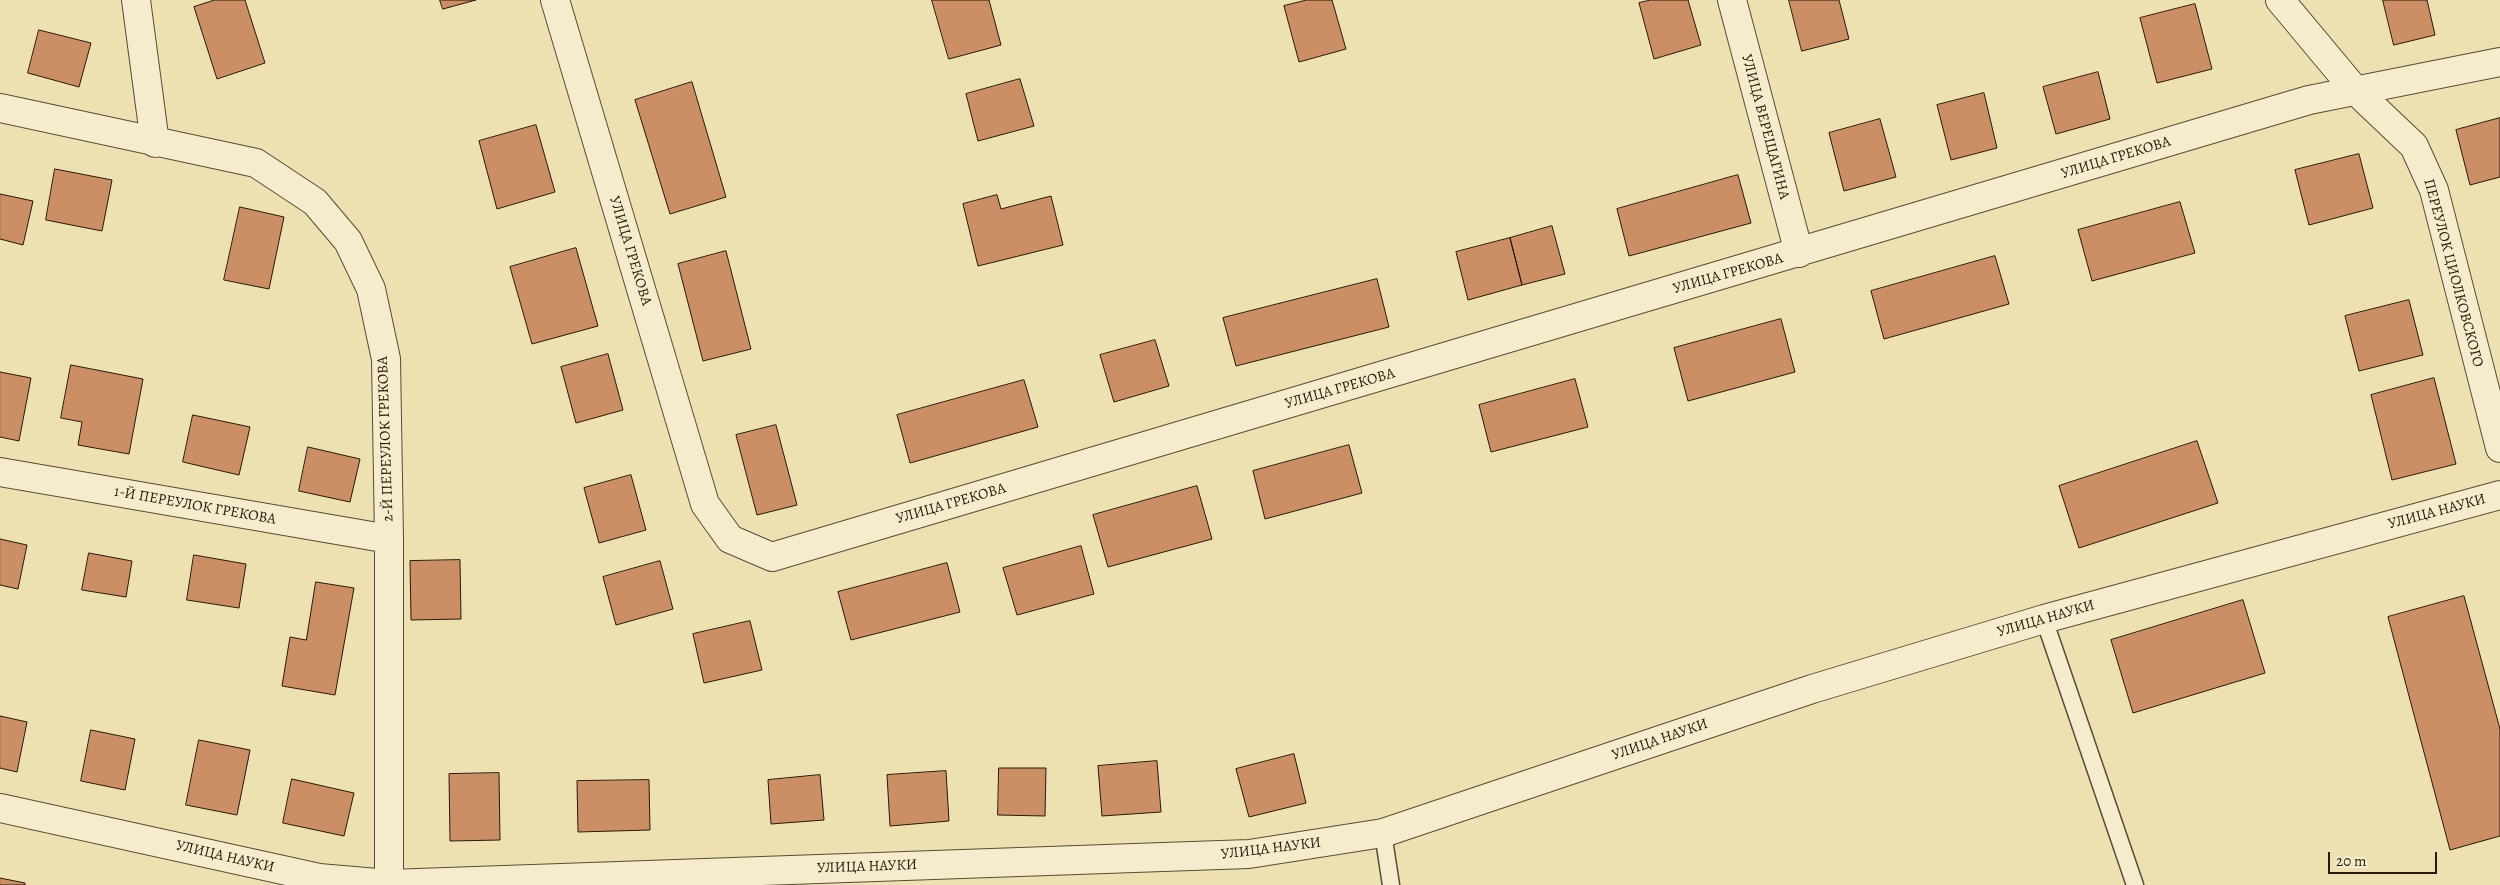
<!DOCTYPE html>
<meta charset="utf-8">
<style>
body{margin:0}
#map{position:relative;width:2500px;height:885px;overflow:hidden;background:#eee1b1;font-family:Alegreya,serif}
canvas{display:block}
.scale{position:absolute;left:2328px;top:852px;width:109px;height:22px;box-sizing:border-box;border:2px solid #27190b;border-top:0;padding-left:6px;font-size:15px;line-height:18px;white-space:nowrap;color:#27190b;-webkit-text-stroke:4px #f4eccc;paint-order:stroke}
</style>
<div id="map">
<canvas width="2500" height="885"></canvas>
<div class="scale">20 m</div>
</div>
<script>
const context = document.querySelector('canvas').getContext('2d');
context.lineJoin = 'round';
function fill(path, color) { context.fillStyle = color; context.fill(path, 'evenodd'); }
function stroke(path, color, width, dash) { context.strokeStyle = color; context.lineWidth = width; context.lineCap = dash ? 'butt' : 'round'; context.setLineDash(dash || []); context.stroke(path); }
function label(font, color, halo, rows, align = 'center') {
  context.font = font + ' Alegreya,serif'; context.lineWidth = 4; context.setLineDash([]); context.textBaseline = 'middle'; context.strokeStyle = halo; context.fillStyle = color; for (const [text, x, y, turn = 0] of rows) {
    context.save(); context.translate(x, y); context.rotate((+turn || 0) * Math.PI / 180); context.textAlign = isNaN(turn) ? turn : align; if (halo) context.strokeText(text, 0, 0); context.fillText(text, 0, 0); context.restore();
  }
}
const building = new Path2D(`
 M215,0H245L265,63L217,79L194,7Z
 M440,0H476L443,9Z
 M932,0H989L1001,45L949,59Z
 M1307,0H1332L1346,49L1299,62L1284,6Z
 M1651,0H1688L1701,45L1654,59L1639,3Z
 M1789,0H1839L1849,39L1802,51Z
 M2383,0H2427L2435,35L2394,45Z
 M2195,4L2212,69L2157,83L2140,18Z
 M39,30L91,43L79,87L28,73Z
 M2098,72L2110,119L2056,134L2043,87Z
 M1020,79L1034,126L978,141L966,94Z
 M692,82L726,197L670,214L635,100Z
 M1984,93L1997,148L1951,160L1937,105Z
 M2500,118V177L2470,185L2456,130Z
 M1880,119L1896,177L1844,191L1829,133Z
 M536,125L555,192L497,209L479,141Z
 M2359,154L2373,208L2309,225L2295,170Z
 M55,169L112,180L102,231L46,220Z
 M1738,175L1751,223L1629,256L1617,209Z
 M0,194L33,201L23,245L0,239Z
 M997,195L1001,209L1051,196L1063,245L978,266L963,204Z
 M2180,202L2195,253L2092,281L2078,230Z
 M240,207L284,217L269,289L224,280Z
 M1552,226L1565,274L1522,285L1510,238Z
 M1510,238L1522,285L1468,300L1456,252Z
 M576,248L598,326L532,344L510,267Z
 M726,251L751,349L703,361L678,264Z
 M1995,256L2009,304L1884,339L1871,291Z
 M1377,279L1389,327L1236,366L1223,318Z
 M2409,300L2423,355L2359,371L2345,316Z
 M1781,319L1795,372L1688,401L1674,348Z
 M1155,340L1169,386L1114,402L1100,355Z
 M608,354L623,410L576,423L561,367Z
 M71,365L143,379L129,454L78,445L82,422L61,418Z
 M0,372L31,378L19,441L0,437Z
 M2434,378L2456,464L2392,480L2371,395Z
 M1575,379L1588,427L1491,452L1479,405Z
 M1024,380L1038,427L910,463L897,415Z
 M193,415L250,427L239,475L183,462Z
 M776,425L797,505L757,515L736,435Z
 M2197,441L2218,503L2079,548L2059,486Z
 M1349,445L1362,493L1265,519L1253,471Z
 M308,447L360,459L350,502L299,491Z
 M631,475L646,530L599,543L584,488Z
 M1197,486L1212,539L1108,567L1093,515Z
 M0,539L27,545L18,589L0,585Z
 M1081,546L1094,594L1017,615L1003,568Z
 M89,553L132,561L126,597L82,590Z
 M194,555L246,564L239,608L187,600Z
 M460,560L461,619L411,620L410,561Z
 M660,561L673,609L616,625L603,577Z
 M947,563L960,612L851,640L838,592Z
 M316,582L354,588L335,695L282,686L290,637L306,640Z
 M2464,596L2500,729V836L2450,850L2388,617Z
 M2243,600L2265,673L2133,713L2111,640Z
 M750,621L762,670L704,683L693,634Z
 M0,716L27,722L17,772L0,768Z
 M91,730L135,739L125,790L81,781Z
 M199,740L250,750L237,815L186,805Z
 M1294,754L1306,803L1249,817L1236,769Z
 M1157,761L1161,812L1102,816L1098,766Z
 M999,768H1046L1045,816L998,815Z
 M946,771L949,821L890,826L887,775Z
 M499,773L500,840L450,841L449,774Z
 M820,775L824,820L771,824L768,780Z
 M292,779L354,793L344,836L283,823Z
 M649,780L650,830L578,832L577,781Z
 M0,878L25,883V885H0Z`);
fill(building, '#cc8e65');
stroke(building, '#27190b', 1);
const lane = new Path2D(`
 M2044,619L2135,885
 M1383,833L1391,885`);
const street = new Path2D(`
 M136,0L155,143
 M555,0L705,504L730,539L772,557L2309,100L2500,62
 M1732,0L1799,253
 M2280,0L2355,90L2414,146L2434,190L2500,448
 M0,108L256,163L315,202L348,241L371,289L386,359L389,539V885
 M0,472L389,539
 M0,808L319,878L389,884L1249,854L1383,833L1812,689L2044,619L2500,495`);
stroke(lane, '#594b34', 19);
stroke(street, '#594b34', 30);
stroke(lane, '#f4eccc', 16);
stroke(street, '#f4eccc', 28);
label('15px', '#27190b', '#f4eccc', [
 ["УЛИЦА ВЕРЕЩАГИНА",1765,127,75],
 ["УЛИЦА ГРЕКОВА",2116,158,-17],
 ["УЛИЦА ГРЕКОВА",630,251,73],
 ["ПЕРЕУЛОК ЦИОЛКОВСКОГО",2453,273,75],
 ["УЛИЦА ГРЕКОВА",1728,274,-16],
 ["УЛИЦА ГРЕКОВА",1340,389,-16],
 ["2-Й ПЕРЕУЛОК ГРЕКОВА",386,439,-92],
 ["УЛИЦА ГРЕКОВА",951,504,-16],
 ["1-Й ПЕРЕУЛОК ГРЕКОВА",195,506,10],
 ["УЛИЦА НАУКИ",2437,512,-15],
 ["УЛИЦА НАУКИ",2046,619,-16],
 ["УЛИЦА НАУКИ",1660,740,-19],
 ["УЛИЦА НАУКИ",1271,849,-7],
 ["УЛИЦА НАУКИ",225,857,13],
 ["УЛИЦА НАУКИ",867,867,-2]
]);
</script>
